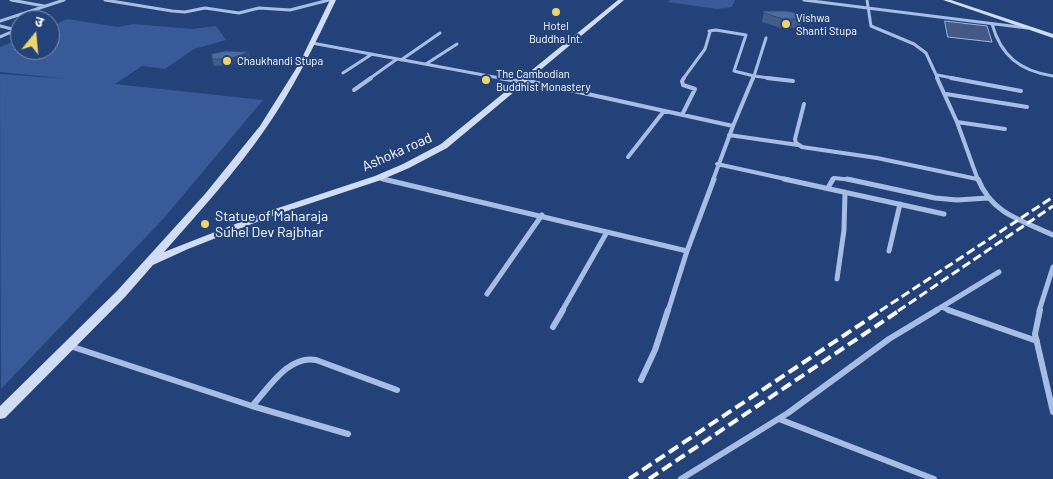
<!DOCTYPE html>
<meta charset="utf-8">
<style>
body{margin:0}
#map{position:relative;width:1053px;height:479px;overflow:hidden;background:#24427a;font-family:Barlow,"Noto Sans Devanagari",sans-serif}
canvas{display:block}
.north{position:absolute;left:10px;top:10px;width:50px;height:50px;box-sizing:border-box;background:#24427a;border:1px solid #7c8eaf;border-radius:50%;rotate:17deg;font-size:14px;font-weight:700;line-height:20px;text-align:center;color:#fff}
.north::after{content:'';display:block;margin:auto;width:18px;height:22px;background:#eed56c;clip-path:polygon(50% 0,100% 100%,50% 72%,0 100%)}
</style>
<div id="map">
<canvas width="1053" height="479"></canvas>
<div class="north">उ</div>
</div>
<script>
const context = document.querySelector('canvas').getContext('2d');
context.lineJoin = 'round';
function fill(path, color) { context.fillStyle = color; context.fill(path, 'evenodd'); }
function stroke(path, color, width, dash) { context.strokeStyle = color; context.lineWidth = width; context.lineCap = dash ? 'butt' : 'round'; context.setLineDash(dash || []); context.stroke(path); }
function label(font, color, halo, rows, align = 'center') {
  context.font = font + ' Barlow,sans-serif'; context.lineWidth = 4; context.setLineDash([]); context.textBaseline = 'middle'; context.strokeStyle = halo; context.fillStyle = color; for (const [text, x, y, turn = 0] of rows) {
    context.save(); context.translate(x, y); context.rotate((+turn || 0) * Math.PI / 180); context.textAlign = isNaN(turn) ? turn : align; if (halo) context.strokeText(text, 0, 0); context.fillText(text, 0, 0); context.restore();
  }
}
fill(new Path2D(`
 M670,0H735L732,7L717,9L668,2Z
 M67,19L118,27L133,24L192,29L216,26L226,40L194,49L165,69L142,66L115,84L263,100L164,218L1,389L0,74L68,79L0,72V47L20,39V50H50V27Z`), '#385a98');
const water = new Path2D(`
 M945,21L987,26L992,42L948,37Z`);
fill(water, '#445a84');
stroke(water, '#9cb7e5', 1);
stroke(new Path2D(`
 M11,0L44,6
 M105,0L172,11L185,12L205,8L239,13L259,8L290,10L329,0
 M804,0L1027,28
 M867,0L871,26L914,44L926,53L938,79
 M0,21L64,0
 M992,24C1001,56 1020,71 1053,76
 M0,26L16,30L0,37
 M709,31L716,30L746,35L734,71L754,76L753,79
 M766,38L754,76L777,79
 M312,43L505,79
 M401,60L440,33
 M426,64L457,44
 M343,73L372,54
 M937,75L958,79
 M369,79L397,59
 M683,79L705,49L710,32`), '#a7bde4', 3);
stroke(new Path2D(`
 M499,78L522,82
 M767,78L793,81
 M937,78L957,122L978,180
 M951,78L1021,91
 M524,80L733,126L713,180
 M354,90L371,78
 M946,94L1027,107
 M804,104L795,139L796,143L802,147L877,158L977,179
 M682,115L695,89L683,85L682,81L684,78
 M957,122L1005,129
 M733,126L753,78
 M729,135L798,145
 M628,157L664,111
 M717,164L790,180
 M379,178L388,180
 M833,180L834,178L853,180`), '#a7bde4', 4);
stroke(new Path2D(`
 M383,179L687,251L714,179
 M784,179L944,214
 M847,179L935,198L957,200L988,198
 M978,179C992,214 1021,220 1053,235
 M828,188L833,179
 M889,251L900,204
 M837,279L844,230L845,192
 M487,294L542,215
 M941,307L952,311
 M562,311L607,232
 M668,311L687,251
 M935,311L999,272
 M1039,311L1053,267`), '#a7bde4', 5);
stroke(new Path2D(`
 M948,310L1037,341
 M1040,310L1035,334L1053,412
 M553,327L563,310
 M70,346L252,406L348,434
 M641,380L655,350L668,310
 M252,406C269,388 288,355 316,360L397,390
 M779,419L934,479
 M681,479L788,413L889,339L937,310`), '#a7bde4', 6);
fill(new Path2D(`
 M330,0H336C315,44 294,88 266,128C236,172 199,212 164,252L266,212L375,176L403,164L441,144L618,0H624L447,148L409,168L381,180L272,216L188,249L153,265L125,297L5,418L0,419V406L117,291L205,194L260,126L299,64Z
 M943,0H951L1053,34V38Z`), '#d0ddf4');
stroke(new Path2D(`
 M880,311L1053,197
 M898,311L1053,206`), '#fff', 3, [9, 4]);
stroke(new Path2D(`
 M629,479L882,310
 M649,479L900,310`), '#fff', 4, [11, 5]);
fill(new Path2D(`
 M764,11L802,19L800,28H781L762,22Z
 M249,52L250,59L231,65L214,66L212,59Z`), '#425c8c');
fill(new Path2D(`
 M249,52L250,59L231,65L229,59Z`), '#364b72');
const building = new Path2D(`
 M764,11H786L802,14V19H783L764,13Z
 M226,51L249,52L229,59H212V54Z`);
fill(building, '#4d6ba3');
stroke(building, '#364b72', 1);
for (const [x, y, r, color] of [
 [556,12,5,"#eed56c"],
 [786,24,5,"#eed56c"],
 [227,61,5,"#eed56c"],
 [486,80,5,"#eed56c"],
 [205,224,5,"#eed56c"]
]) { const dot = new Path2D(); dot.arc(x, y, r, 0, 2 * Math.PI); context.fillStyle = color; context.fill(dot); stroke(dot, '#24427a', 2); }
label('11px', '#fff', '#24427a', [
 ["Vishwa",796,18],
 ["Shanti Stupa",796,31],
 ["Hotel",556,26,"center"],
 ["Buddha Int.",556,39,"center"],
 ["Chaukhandi Stupa",237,61],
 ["The Cambodian",496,74],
 ["Buddhist Monastery",496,87]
], 'left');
label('14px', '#fff', '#24427a', [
 ["Ashoka road",397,152,-24]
]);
label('14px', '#fff', '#24427a', [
 ["Statue of Maharaja",215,216],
 ["Suhel Dev Rajbhar",215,232]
], 'left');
</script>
